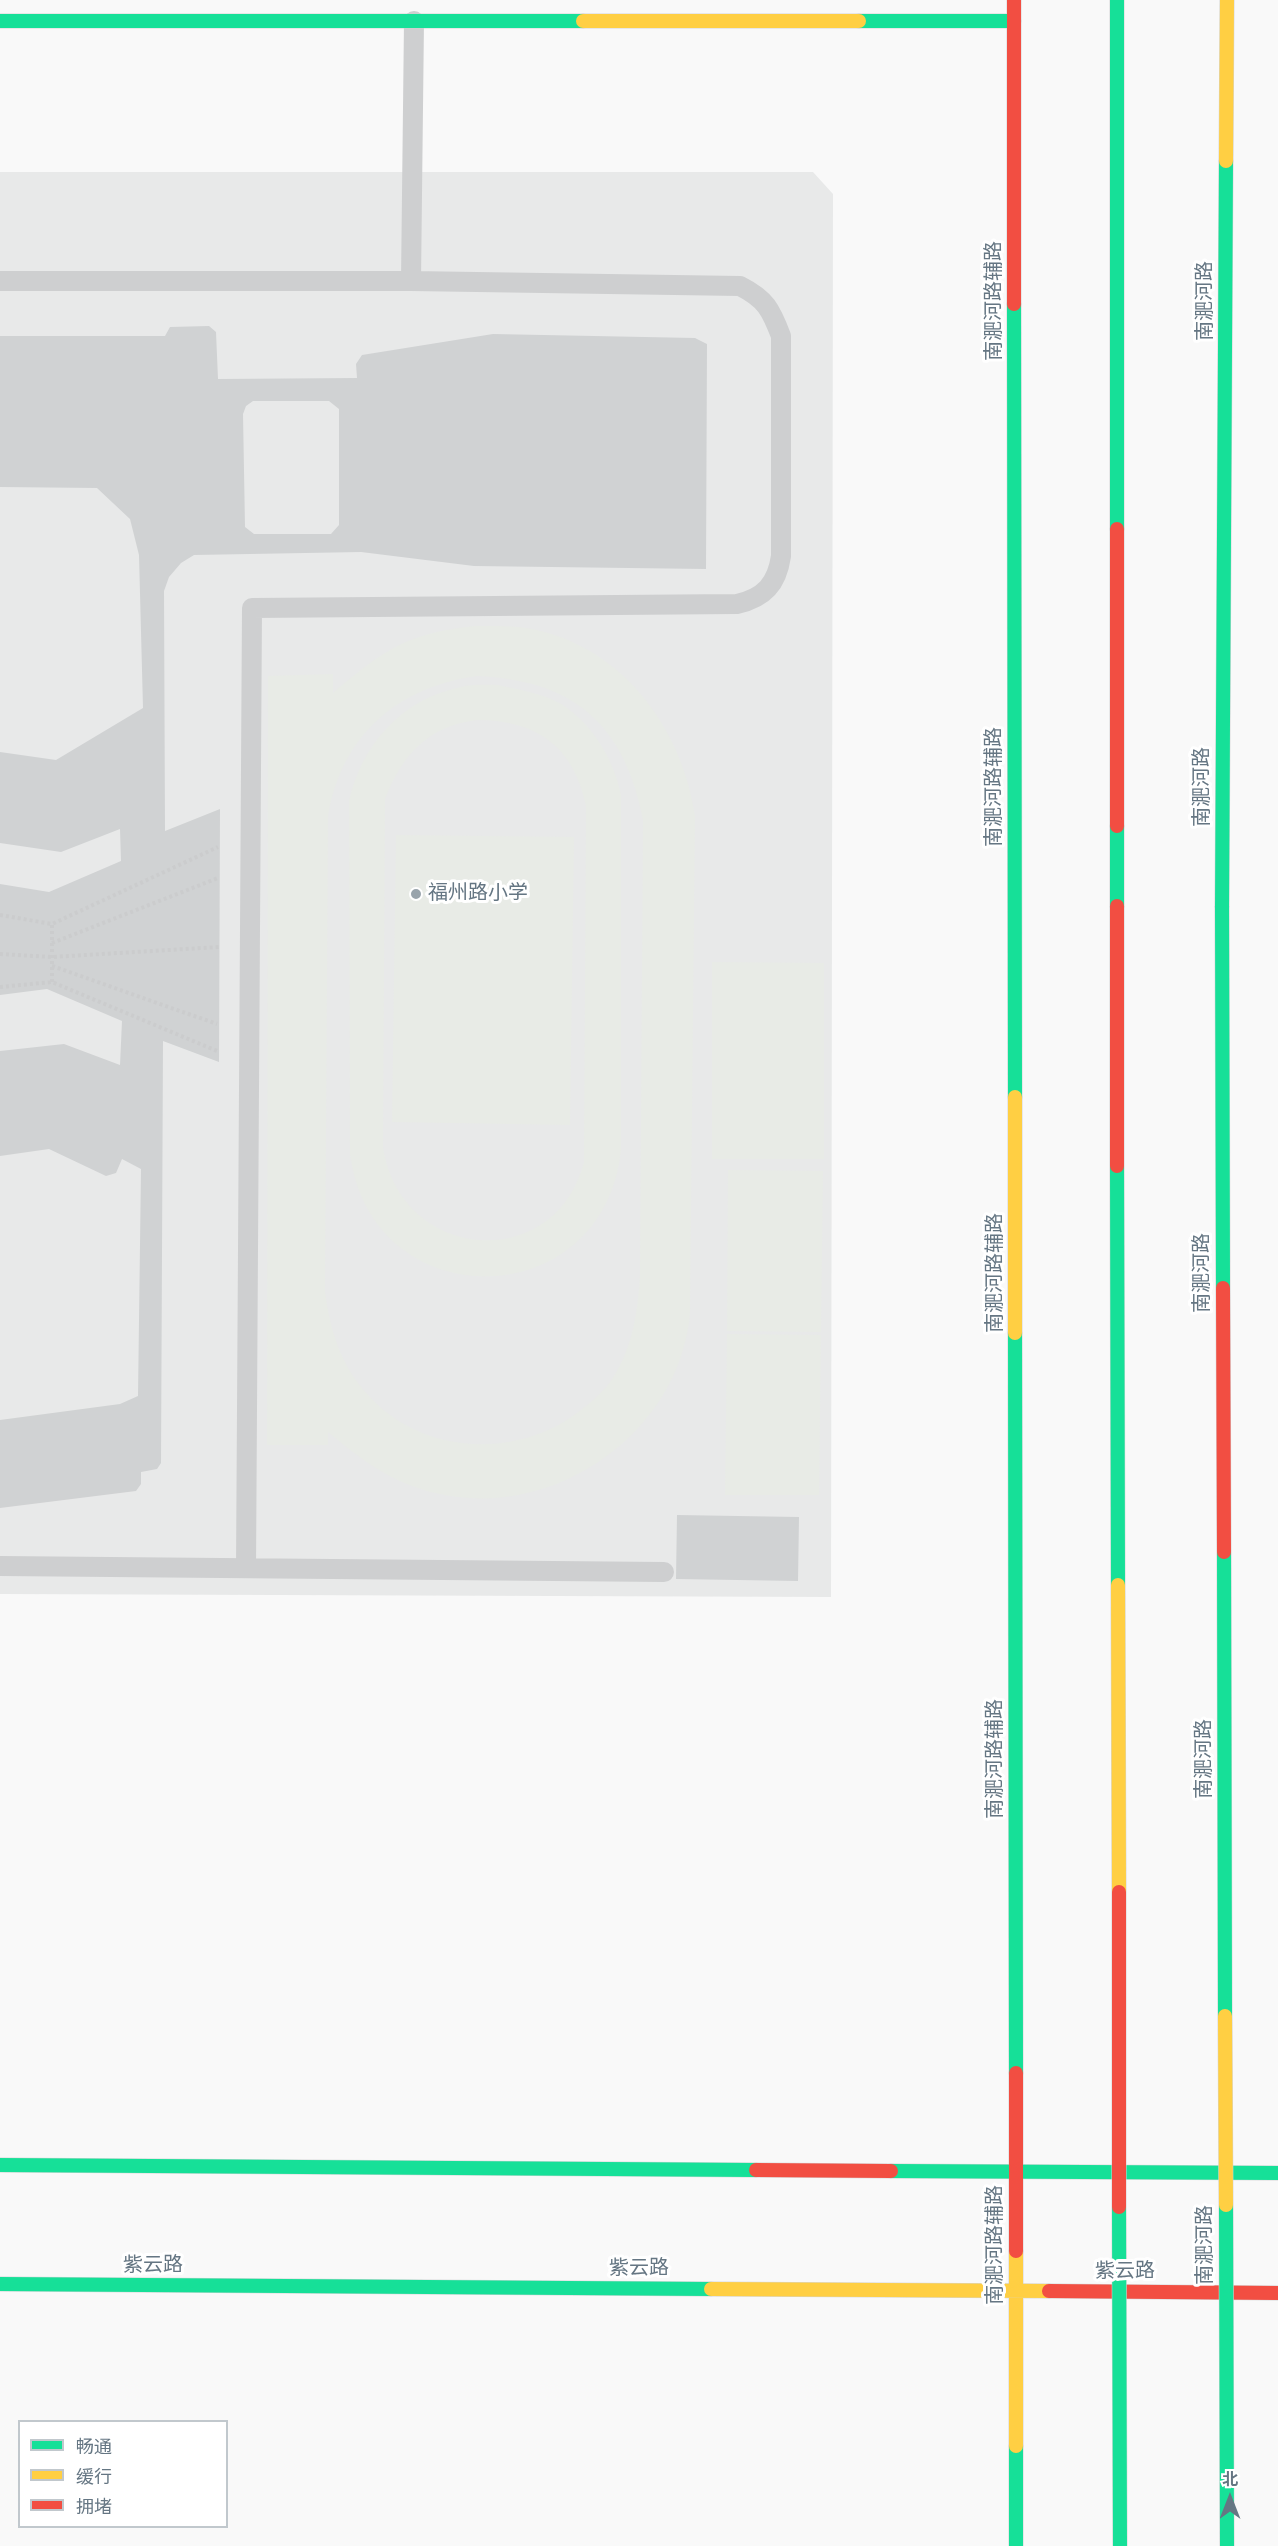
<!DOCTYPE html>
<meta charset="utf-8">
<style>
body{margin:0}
#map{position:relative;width:1278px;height:2546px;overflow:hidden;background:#f9f9f9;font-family:"Nunito Sans","Noto Sans SC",sans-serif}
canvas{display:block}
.legend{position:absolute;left:18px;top:2420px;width:210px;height:108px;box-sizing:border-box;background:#fff;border:2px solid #c1c8cd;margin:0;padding:8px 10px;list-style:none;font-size:18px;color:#657683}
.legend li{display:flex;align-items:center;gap:12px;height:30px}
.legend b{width:30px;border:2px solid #c1c8cd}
.north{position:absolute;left:1200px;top:2468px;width:60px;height:60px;-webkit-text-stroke:4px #fff;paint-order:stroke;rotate:0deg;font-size:16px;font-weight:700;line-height:24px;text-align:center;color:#657683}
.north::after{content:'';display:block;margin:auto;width:21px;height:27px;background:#657683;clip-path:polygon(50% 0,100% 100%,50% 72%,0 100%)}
</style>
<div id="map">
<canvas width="1278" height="2546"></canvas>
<ul class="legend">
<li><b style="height:8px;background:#16e098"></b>畅通</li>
<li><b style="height:8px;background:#ffcf43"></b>缓行</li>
<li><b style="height:8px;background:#f24e42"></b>拥堵</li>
</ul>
<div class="north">北</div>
</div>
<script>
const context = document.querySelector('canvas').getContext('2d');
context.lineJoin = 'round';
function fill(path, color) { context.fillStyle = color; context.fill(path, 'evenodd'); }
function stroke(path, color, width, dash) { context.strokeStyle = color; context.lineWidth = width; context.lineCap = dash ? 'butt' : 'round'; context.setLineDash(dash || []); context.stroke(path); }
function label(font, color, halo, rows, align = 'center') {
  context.font = font + ' "Nunito Sans","Noto Sans SC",sans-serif'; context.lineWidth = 6; context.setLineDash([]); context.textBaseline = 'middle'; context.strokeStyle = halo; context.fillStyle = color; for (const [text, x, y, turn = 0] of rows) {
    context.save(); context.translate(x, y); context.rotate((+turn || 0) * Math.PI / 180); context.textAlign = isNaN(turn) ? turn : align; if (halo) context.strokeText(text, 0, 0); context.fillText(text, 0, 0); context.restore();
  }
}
fill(new Path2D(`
 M0,172H813L833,194L831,1597L0,1594Z`), '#e8e9e9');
fill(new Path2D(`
 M475,626C499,626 524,625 548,633C630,657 683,734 695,816L690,1312C682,1420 577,1505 469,1498C409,1494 372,1469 328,1432V1445H267L268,676L333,674V693C384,650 407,633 475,626ZM477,676C574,680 625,725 643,820L640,1274C638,1311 633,1346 613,1378C605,1390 592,1402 581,1410C520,1459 424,1456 370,1397C341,1367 330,1331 325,1291L328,817C341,736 397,687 477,676Z
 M498,685C519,690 542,693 561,704C592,723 614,760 621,795V1149C605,1316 372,1320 350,1154L349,801C362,744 402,699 461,687C473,684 486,685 498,685ZM477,720C537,720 574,747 586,806L584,1162C555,1275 400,1262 383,1147L385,799C402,755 428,726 477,720Z
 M396,835L574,837L570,1125L392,1122Z
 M712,962L824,963V1159H712Z
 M728,1170L823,1171L821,1332L727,1331Z
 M727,1334L821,1335L819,1495H725Z`), '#e8ebe6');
fill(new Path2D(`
 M209,326L216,332L218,379L357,378L356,364L362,355L493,334L695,338L707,344L706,569L474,566L361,552L194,555L181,563L169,577L164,591L165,831L220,809L219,1062L163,1041L161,1463L157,1469L141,1472V1484L136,1491L0,1508V1420L120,1404L138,1396L141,1169L122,1159L116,1173L106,1176L49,1149L0,1156V1051L64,1044L120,1065L122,1021L47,989L0,995V884L49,892L121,861L120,829L61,852L0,843V752L56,760L143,708L139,555L130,519L97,488L0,487V336H165L170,327ZM253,401H329L339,409V525L331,534H254L245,527L243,414L246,406Z
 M677,1515L799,1517L798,1581L676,1579Z`), '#d0d2d3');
const fast = new Path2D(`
 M1117,0V529
 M0,21H583
 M859,21H1014
 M1014,304L1015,1097
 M1117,826V906
 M1222,906L1226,161
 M1015,1333L1016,2073
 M0,2165L756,2170
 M891,2171L1278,2173
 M0,2284L711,2289
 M1016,2446V2546`);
const slow = new Path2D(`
 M583,21H859
 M1226,161L1227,0
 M1015,1097V1333
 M1016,2251V2446
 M711,2289L1049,2291`);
const jam = new Path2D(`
 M1014,0V304
 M1117,529V826
 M1016,2073V2251
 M756,2170L891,2171
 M1049,2291L1278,2293`);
stroke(fast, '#d5d6d7', 15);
stroke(slow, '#d5d6d7', 15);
stroke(jam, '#d5d6d7', 15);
stroke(new Path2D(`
 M0,915L52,924L218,847
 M52,943L218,878
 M0,954L52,957L219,947
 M52,966L217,1024
 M52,982V924
 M0,987L52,982L217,1051`), '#cbcccd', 4, [3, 3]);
stroke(new Path2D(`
 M0,281H411
 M0,1566L664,1572
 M246,1568L252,608L737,604C764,598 777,584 781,556V336C771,310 766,299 740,286L411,281L414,21`), '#cecfd0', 20);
stroke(fast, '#16e098', 14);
stroke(slow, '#ffcf43', 14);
stroke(jam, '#f24e42', 14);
const fastBridge = new Path2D(`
 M1222,906L1223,1288
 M1117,1166L1118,1585
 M1224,1552L1225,2016
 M1226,2205L1227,2546
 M1119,2207L1120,2546`);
const slowBridge = new Path2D(`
 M1118,1585L1119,1892
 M1225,2016L1226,2205`);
const jamBridge = new Path2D(`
 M1117,906V1166
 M1223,1288L1224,1552
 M1119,1892V2207`);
stroke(fastBridge, '#d5d6d7', 15, []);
stroke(slowBridge, '#d5d6d7', 15, []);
stroke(jamBridge, '#d5d6d7', 15, []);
stroke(fastBridge, '#16e098', 14);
stroke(slowBridge, '#ffcf43', 14);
stroke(jamBridge, '#f24e42', 14);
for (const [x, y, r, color] of [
 [416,894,6,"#99a4ac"]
]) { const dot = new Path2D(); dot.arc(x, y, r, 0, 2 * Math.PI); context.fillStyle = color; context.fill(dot); stroke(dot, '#fff', 2); }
label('20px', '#657683', '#fff', [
 ["南淝河路辅路",995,301,-90],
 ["南淝河路",1206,301,-90],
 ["南淝河路辅路",995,787,-90],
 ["南淝河路",1203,787,-90],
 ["南淝河路辅路",996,1273,-90],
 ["南淝河路",1203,1273,-90],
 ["南淝河路辅路",996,1759,-90],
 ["南淝河路",1205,1759,-90],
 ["南淝河路辅路",996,2245,-90],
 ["南淝河路",1206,2245,-90],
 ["紫云路",153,2266],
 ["紫云路",639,2269],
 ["紫云路",1125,2272]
]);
label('20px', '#657683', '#fff', [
 ["福州路小学",428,894]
], 'left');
</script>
